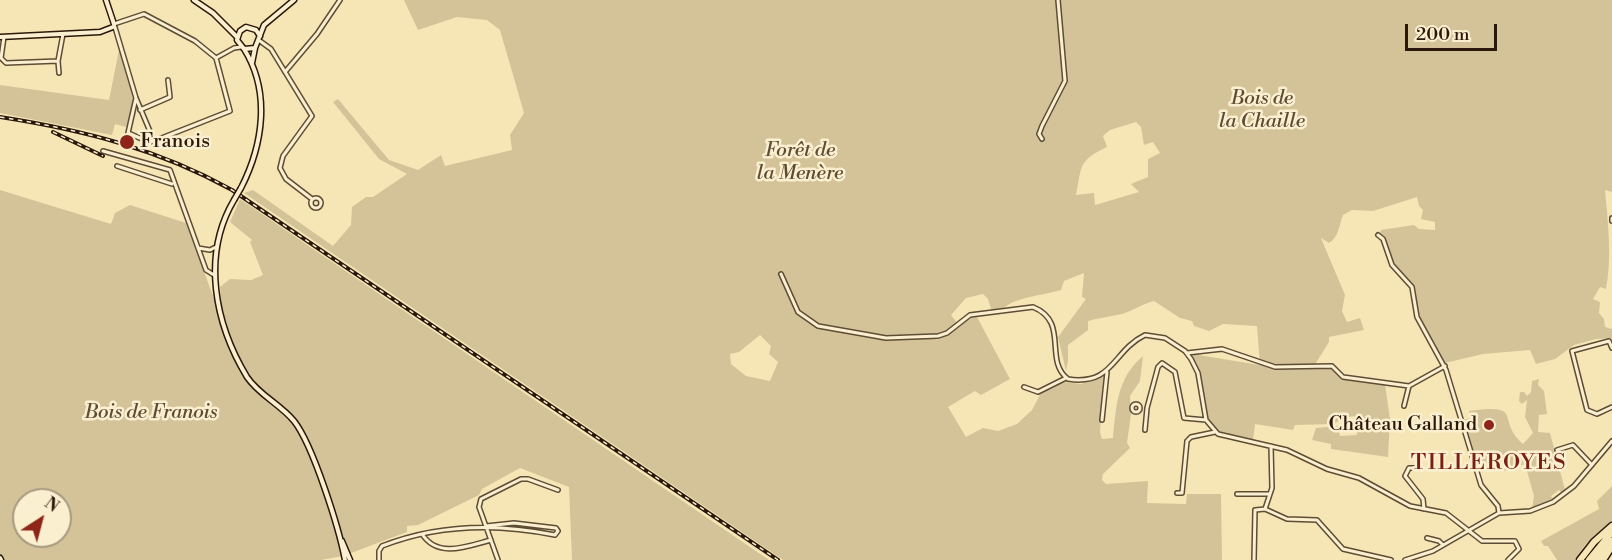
<!DOCTYPE html>
<meta charset="utf-8">
<style>
body{margin:0}
#map{position:relative;width:1612px;height:560px;overflow:hidden;background:#f7e6b5;font-family:"Libre Bodoni",serif}
canvas{display:block}
.north{position:absolute;left:12px;top:488px;width:60px;height:60px;box-sizing:border-box;background:#faefcf;border:2px solid #a79980;border-radius:50%;rotate:36deg;font-size:16px;font-weight:700;line-height:24px;text-align:center;color:#2b180a}
.north::after{content:'';display:block;margin:auto;width:21px;height:27px;background:#8f2418;clip-path:polygon(50% 0,100% 100%,50% 72%,0 100%)}
.scale{position:absolute;left:1405px;top:24px;width:92px;height:27px;box-sizing:border-box;border:3px solid #2b180a;border-top:0;padding-left:8px;font-size:18px;line-height:21px;white-space:nowrap;color:#2b180a;-webkit-text-stroke:4px #faefcf;paint-order:stroke}
</style>
<div id="map">
<canvas width="1612" height="560"></canvas>
<div class="north">N</div>
<div class="scale">200 m</div>
</div>
<script>
const context = document.querySelector('canvas').getContext('2d');
context.lineJoin = 'round';
function fill(path, color) { context.fillStyle = color; context.fill(path, 'evenodd'); }
function stroke(path, color, width, dash) { context.strokeStyle = color; context.lineWidth = width; context.lineCap = dash ? 'butt' : 'round'; context.setLineDash(dash || []); context.stroke(path); }
function label(font, color, halo, rows, align = 'center') {
  context.font = font + ' "Libre Bodoni",serif'; context.lineWidth = 5; context.setLineDash([]); context.textBaseline = 'middle'; context.strokeStyle = halo; context.fillStyle = color; for (const [text, x, y, turn = 0] of rows) {
    context.save(); context.translate(x, y); context.rotate((+turn || 0) * Math.PI / 180); context.textAlign = isNaN(turn) ? turn : align; if (halo) context.strokeText(text, 0, 0); context.fillText(text, 0, 0); context.restore();
  }
}
fill(new Path2D(`
 M404,0H1612V192L1605,190C1608,222 1612,258 1606,289L1600,287L1593,299L1600,302L1599,313L1604,319L1605,327L1612,329V338L1596,339L1574,345L1555,359L1536,364L1530,350L1483,354L1445,363L1418,317L1412,285L1391,260L1385,241L1379,235L1381,230L1414,225L1419,229L1435,230V222L1421,219L1423,210L1419,206L1417,197L1373,211L1352,210L1343,215C1339,225 1339,237 1329,243L1321,238L1345,295L1342,311L1347,322L1360,318L1364,330L1329,337V342L1314,366L1331,367L1342,378L1385,384L1390,419L1388,457L1331,449V444L1312,440L1316,428L1338,426L1340,436L1357,435L1354,416L1343,418L1334,424L1295,425L1293,430L1255,424L1253,440C1243,438 1230,438 1220,433C1200,423 1201,375 1192,354L1260,365L1257,326L1223,324L1209,331L1194,326L1192,321L1180,318L1154,301C1141,304 1130,313 1117,315C1108,317 1098,318 1088,321V330L1068,345V361L1066,371L1058,337L1086,299L1082,297L1084,273L1064,281L1061,290C1044,295 1012,298 1003,309H991L988,299L983,294L966,298L951,315L957,323L947,331L933,335L936,340C950,335 962,318 977,317L1010,379L981,395L975,391L948,407L966,437L983,428L998,431L1017,424L1032,410L1041,393L1064,382L1081,384L1104,376L1100,432L1102,439L1113,438C1116,406 1117,378 1143,356L1140,381L1130,396L1131,414L1127,443L1130,448L1103,474L1102,480L1106,484L1148,481L1147,503L1186,504L1187,494H1221L1222,560H783L244,193L253,190L333,246L351,225L352,207L366,197H373L407,174L379,159L333,102L338,99L389,160L418,170L441,155L445,166L512,150L510,135L524,113L500,30L487,20L457,17L418,30ZM1136,122L1141,127L1144,145L1153,142L1160,153L1148,159V177L1131,184L1139,192L1095,205L1094,193L1076,195C1082,165 1078,161 1107,147L1103,136L1110,130ZM760,335L771,346L769,354L778,362L770,381L746,376L731,364L730,354L739,352Z
 M120,45L135,98L126,127L115,124L112,135L0,113V85L109,100Z
 M0,190L111,224L115,213L130,205L186,223L216,304L221,301L220,287L230,279L251,280L263,275L250,242L252,240L230,222L240,199L769,560H572L569,487L520,468L482,489L479,495L418,525L407,526V532L343,556L321,560H0ZM24,500H60V536H24Z
 M1539,379L1538,385L1544,391L1547,414L1539,415L1538,432L1550,433L1565,490L1562,493L1559,490L1551,496L1553,500L1532,509L1534,496L1525,464L1504,471L1478,468L1463,420L1471,418L1469,411C1526,403 1495,420 1523,444L1533,433L1525,417L1527,400L1522,404L1519,401L1520,392H1524L1527,396L1531,392L1532,381Z
 M1612,486V522L1586,544L1575,560H1557L1548,546H1544L1541,541L1599,509L1597,501Z`), '#d4c398');
const street = new Path2D(`
 M4,37L1,58L6,63L58,61L63,34
 M260,41L271,49L312,116L283,156L280,168L286,179L312,199
 M216,58L234,48L241,47
 M58,61L59,73
 M285,72L317,34L340,0
 M136,98L128,133L149,142L154,141L230,111L216,58L195,41L144,14L114,24L136,98L154,141
 M140,110L170,97L168,80
 M1042,139L1039,134L1042,126L1065,81L1058,0
 M103,151L170,170L206,270L214,275
 M117,166L172,184
 M311 203a5 5 0 1 1 10 0a5 5 0 1 1-10 0Z
 M1612,218V221
 M1378,235L1383,239L1392,265L1412,287L1417,317L1446,370L1481,485L1498,506L1499,513
 M198,248L210,250L216,247
 M781,274L798,312L818,326L886,338L938,336L947,333L970,315L1033,307C1070,322 1043,360 1068,379C1114,386 1112,351 1145,335L1165,338L1185,351L1191,359L1198,373L1206,420L1218,434L1287,450L1327,469L1359,478L1410,506L1446,513L1482,541H1515L1519,549L1508,560
 M1612,348L1609,341L1572,351L1587,410L1597,414L1612,407
 M1187,353L1222,349L1275,367L1332,366L1343,377L1409,386
 M1024,387L1038,392L1066,378
 M1132 408a4 4 0 1 1 8 0a4 4 0 1 1-8 0Z
 M1404,406L1409,386L1445,366
 M1102,420L1107,372
 M1145,430L1147,408L1158,367L1162,363L1175,372L1184,418L1206,420
 M1271,446L1272,488L1265,509L1287,519L1317,520L1343,549L1391,560
 M1557,450L1573,445L1592,465
 M1419,468H1409L1405,476L1423,499L1424,509
 M1177,493H1182L1187,441L1191,437L1215,432
 M1237,494H1270
 M422,534C438,559 468,546 491,540
 M1427,538L1439,541L1443,545
 M379,560V551L382,546C438,524 496,523 555,535L558,531L556,528L514,523L486,526
 M498,560L479,507L481,499L521,479H528L558,490
 M1254,560L1255,510L1265,509
 M1405,560L1433,551L1499,513L1530,511L1553,502L1574,486L1612,441`);
const secondary = new Path2D(`
 M106,0L114,24
 M194,0L213,13L237,37
 M260,36L256,30L246,27L240,31L237,40L244,49L255,48L264,25L294,0
 M0,37L100,32L113,27
 M252,63L255,48
 M241,188C263,145 271,92 244,49
 M234,200C201,256 215,324 247,377C259,395 280,404 294,421C313,445 339,528 345,560
 M342,541L350,560
 M0,558L1,560`);
const highway = new Path2D(`
 M1580,560L1594,542L1612,526
 M1589,560L1612,532
 M1596,560L1612,541
 M1603,560L1612,546`);
stroke(street, '#5e4c35', 6);
stroke(secondary, '#2b180a', 7);
stroke(highway, '#2b180a', 9);
stroke(street, '#faefcf', 3);
stroke(secondary, '#faefcf', 4);
stroke(highway, '#f7e6b5', 6);
const rail = new Path2D(`
 M0,117C83,130 158,149 232,190L778,560
 M53,132L103,156`);
stroke(rail, '#2b180a', 4);
stroke(rail, '#faefcf', 1.5, [4.5]);
const secondaryBridge = new Path2D(`
 M234,200L241,188`);
stroke(secondaryBridge, '#2b180a', 7, []);
stroke(secondaryBridge, '#faefcf', 4);
for (const [x, y, r, color] of [
 [127,142,8,"#8f2418"],
 [1489,425,6,"#8f2418"]
]) { const dot = new Path2D(); dot.arc(x, y, r, 0, 2 * Math.PI); context.fillStyle = color; context.fill(dot); stroke(dot, '#faefcf', 2); }
label('italic 20px', '#5e4b35', '#faefcf', [
 ["Bois de",1262,99],
 ["la Chaille",1262,122],
 ["Forêt de",800,151],
 ["la Menère",800,174],
 ["Bois de Franois",151,413]
]);
label('20px', '#2b180a', '#faefcf', [
 ["Franois",140,142],
 ["Château Galland",1477,425,"right"]
], 'left');
context.letterSpacing = '1.5px';
label('22px', '#7a1f14', '#faefcf', [
 ["TILLEROYES",1489,464]
]);
context.letterSpacing = '0px';
</script>
